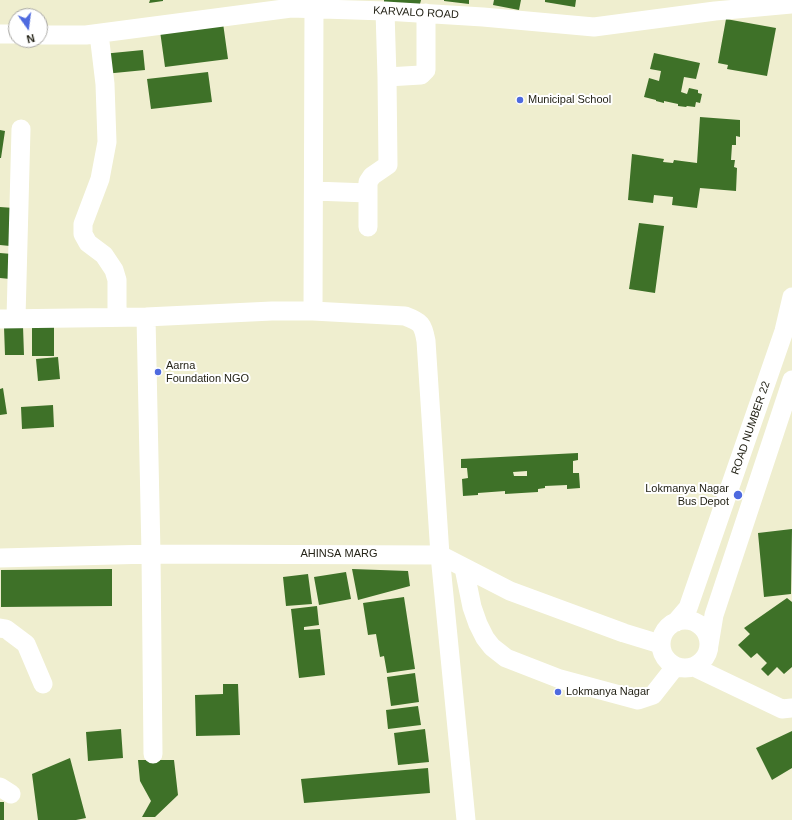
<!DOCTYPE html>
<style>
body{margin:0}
#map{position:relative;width:792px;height:820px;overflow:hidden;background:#efeecf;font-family:Arial,sans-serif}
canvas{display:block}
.north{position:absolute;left:8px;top:8px;width:40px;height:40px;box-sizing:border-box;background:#fff;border:1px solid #a8a7a3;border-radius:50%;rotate:166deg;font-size:11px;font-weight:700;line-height:16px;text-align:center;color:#252418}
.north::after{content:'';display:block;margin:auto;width:14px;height:18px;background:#4e6adf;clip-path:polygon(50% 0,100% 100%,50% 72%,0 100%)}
</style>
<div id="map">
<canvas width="792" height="820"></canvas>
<div class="north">N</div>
</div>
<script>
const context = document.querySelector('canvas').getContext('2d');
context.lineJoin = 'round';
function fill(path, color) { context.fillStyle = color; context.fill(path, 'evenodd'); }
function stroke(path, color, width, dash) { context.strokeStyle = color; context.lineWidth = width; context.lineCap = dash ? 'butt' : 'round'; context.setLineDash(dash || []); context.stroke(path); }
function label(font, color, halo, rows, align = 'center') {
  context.font = font + ' Arial,sans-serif'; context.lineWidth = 4; context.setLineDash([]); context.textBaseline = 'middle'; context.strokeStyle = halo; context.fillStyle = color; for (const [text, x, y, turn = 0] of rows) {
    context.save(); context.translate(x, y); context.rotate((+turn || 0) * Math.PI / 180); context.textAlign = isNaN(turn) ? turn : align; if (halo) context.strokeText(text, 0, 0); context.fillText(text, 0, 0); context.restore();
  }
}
fill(new Path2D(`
 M150,0H163V1L149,3Z
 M384,0H421L419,8L384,2Z
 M444,0H469V4L444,1Z
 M494,0H521L519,10L493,5Z
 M545,0H576L575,7L545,2Z
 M726,19L776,28L767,76L727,69L728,65L718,63Z
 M223,23L228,59L165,67L160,31Z
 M143,50L145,70L104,74L102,54Z
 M654,53L700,63L696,79L684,77L681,92L687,94L689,88L698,90V93L702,94L700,103L696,102L695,107L687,106L686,107L678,106V104L664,101V103L656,101V100L644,97L649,78L659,81L661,71L650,69Z
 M208,72L212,102L151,109L147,79Z
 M700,117L740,120V137L736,136V145H732L731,160H735L734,167L737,168L736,191L700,188L697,208L672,205L673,197L654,195L653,203L628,200L632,154L664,159L663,162L673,163L674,160L697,163Z
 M0,130L5,131L1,158H0Z
 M0,207L14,208L10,246L0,245Z
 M639,223L664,226L655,293L629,289Z
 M0,253L12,254L10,279L0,278Z
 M23,326L24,355H5L4,327Z
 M32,327H54V356H32Z
 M58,357L60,379L38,381L36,359Z
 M3,388L7,414L0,415V389Z
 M53,405L54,427L22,429L21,407Z
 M578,453V460L573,461V473H579L580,488L567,489V485L545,486V488L538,489V492L505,494V491L478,493V495L463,496L462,479L468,478L467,468H461V459ZM527,471V476H514L513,472Z
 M792,529L791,594L764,597L758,533Z
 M112,569V606L1,607V570Z
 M352,569L408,571L410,586L358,600Z
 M346,572L351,599L319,605L314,577Z
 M308,574L312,604L286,606L283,577Z
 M404,597L415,669L387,673L384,656L380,657L376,634L368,635L363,603Z
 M787,598L792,602V667L784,674L777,667L768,676L761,669L767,663L757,653L751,658L738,645L750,634L744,628Z
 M317,606L319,625L304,627V630L320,629L325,675L299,678L291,609Z
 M415,673L419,702L391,706L387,677Z
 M223,684H238L240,735L196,736L195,695L223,694Z
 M418,706L421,725L388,729L386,710Z
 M121,729L123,758L88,761L86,732Z
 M425,729L429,762L398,765L394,733Z
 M792,731V768L772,780L756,748Z
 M70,758L86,818L76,820H38L32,774Z
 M138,760H174L178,795L155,817H142L151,801L140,781Z
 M428,768L430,793L304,803L301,779Z
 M0,802H4V820H0Z`), '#3e7128');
stroke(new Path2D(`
 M385,11L387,77
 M0,34H16
 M99,34L105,84L107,142L100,179L83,224V234L88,243L104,255L114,270L117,280V317
 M40,35H86L291,8L385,11L483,17L594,27L715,11L792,4
 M314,191L368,193
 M368,227V182L372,176L388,165L387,77L421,75L426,70V13
 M313,311L314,8
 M146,317L151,554L153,754
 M16,318L21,129
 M0,319L146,317L272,311H313L405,316C421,322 423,324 426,341L440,555L466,820
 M0,558L151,554L440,555L510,591L624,633L660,644
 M464,568L472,607L478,624L485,638L492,647L506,658L560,679L638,700L653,695L675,667
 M661 644a24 24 0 1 1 48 0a24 24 0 1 1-48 0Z
 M676,622L688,608L784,331L792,297
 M0,628L6,629L26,644L43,684
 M709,645L714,615L792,380
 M694,667L782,709L792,708
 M0,787L11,794`), '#fff', 19);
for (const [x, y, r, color] of [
 [520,100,4,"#4e6adf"],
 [158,372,4,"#4e6adf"],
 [738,495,5,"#4e6adf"],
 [558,692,4,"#4e6adf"]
]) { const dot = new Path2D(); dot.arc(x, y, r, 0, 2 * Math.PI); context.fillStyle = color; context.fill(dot); stroke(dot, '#fff', 1.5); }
label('11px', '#252418', '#fff', [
 ["KARVALO ROAD",416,13,3],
 ["ROAD NUMBER 22",751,428,-71],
 ["AHINSA MARG",339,554]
]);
label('11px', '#252418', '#fff', [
 ["Municipal School",528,100],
 ["Aarna",166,366],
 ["Foundation NGO",166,379],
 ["Lokmanya Nagar",729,489,"right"],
 ["Bus Depot",729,502,"right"],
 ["Lokmanya Nagar",566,692]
], 'left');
</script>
